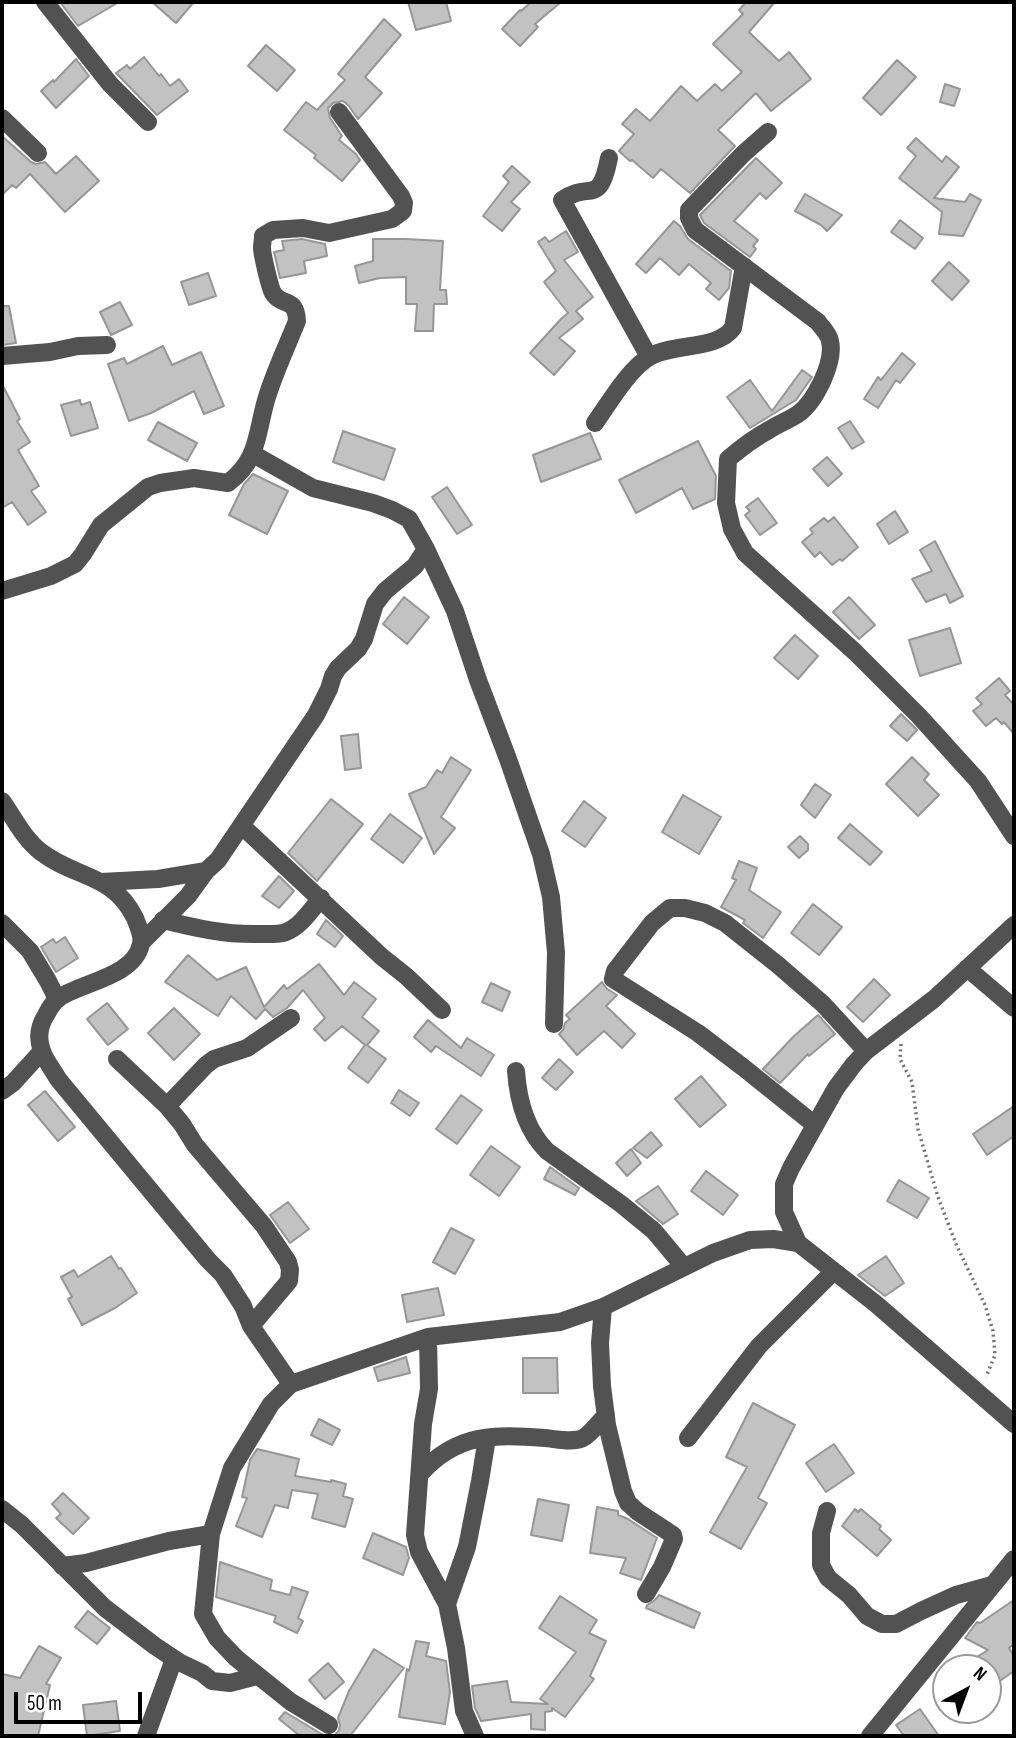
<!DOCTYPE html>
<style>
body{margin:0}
#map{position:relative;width:1016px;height:1738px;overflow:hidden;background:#fff;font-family:"Sofia Sans Condensed",sans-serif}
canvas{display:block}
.frame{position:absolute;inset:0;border:4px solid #000;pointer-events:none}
.north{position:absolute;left:932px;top:1654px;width:70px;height:70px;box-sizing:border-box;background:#fff;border:2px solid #999;border-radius:50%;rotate:41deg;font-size:19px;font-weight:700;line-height:28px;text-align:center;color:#000}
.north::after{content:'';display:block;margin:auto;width:24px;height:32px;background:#000;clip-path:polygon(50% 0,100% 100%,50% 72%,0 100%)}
.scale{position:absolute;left:14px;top:1692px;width:128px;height:32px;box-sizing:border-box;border:4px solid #000;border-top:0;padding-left:9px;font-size:21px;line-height:24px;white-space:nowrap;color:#000;-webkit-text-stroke:5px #fff;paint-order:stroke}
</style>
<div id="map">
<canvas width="1016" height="1738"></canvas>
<div class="frame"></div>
<div class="north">N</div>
<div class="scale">50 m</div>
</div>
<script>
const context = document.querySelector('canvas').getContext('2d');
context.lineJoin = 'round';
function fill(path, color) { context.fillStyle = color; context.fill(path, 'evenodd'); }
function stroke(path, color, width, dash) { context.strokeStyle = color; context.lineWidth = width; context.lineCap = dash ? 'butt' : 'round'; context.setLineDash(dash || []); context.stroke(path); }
const building = new Path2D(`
 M60,2H119L78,26Z
 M152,2H194L176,23Z
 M408,2H446L451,21L416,30Z
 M531,2H561L535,24L538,27L520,46L502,29L520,10L521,11Z
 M746,2H775L749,32L779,61L789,52L811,79L771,111L756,93L718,130L735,146L690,193L661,169L653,178L632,160L630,161L619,151L634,134L622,124L636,109L650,121L681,86L697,101L715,84L722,91L742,72L713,44L743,14L739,10Z
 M384,19L401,35L365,77L382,93L358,119L348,105L343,101L333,103L328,108L330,118L342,136L339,140L356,154L360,160L342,181L314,158L316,155L284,130L306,102L317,110L345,80L338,74Z
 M266,45L295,70L277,91L248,66Z
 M144,57L159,76L161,74L170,86L179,79L188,91L157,115L116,73L127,65L130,69Z
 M76,59L89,76L56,108L41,91L53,80L54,82Z
 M897,60L916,77L881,115L863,98Z
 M945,84L960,89L954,106L940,102Z
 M2,136L31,162L36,164L45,162L56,174L76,156L99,181L65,212L30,174L16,188L12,185L2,195Z
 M916,138L942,162L946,156L959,167L934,198L965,202L970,194L981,200L963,236L939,234L942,212L899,178L916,156L907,148Z
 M756,158L782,183L766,199L760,193L734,221L758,240L753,246L756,249L750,257L704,223L700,215Z
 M512,166L530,182L511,202L520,209L502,231L483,216L509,182L503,176Z
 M805,194L842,215L827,231L821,225L795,211Z
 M900,220L923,238L915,249L891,232Z
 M674,221L680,226L688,239L731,271L729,288L719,300L706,289L711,283L689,264L679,275L660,258L646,273L636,264Z
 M566,231L578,252L564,260L593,297L576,311L583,319L559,338L575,351L554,375L530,353L561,319L568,313L544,282L556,271L538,242L545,237L549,242Z
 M302,239L325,244L327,256L304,261L306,273L280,278L274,252L284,250L282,241Z
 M373,239H405L443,241L440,290H446L447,304H434L433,331H415L417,304H406V277L380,278L359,283L355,266L373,261Z
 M949,262L969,281L952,300L932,281Z
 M208,273L216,296L189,305L181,282Z
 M120,302L132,325L111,335L100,312Z
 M2,306H9L16,343L2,345Z
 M163,346L172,365L201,352L224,406L204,414L194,391L151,413L129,421L108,364L124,358L127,364Z
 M902,353L915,364L900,383L896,380L878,408L864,399L878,377L881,380Z
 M802,370L812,377L796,400L750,428L727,397L750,380L772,411Z
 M2,384L20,419L17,421L30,442L18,450L39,486L31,491L46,512L28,525L12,502L2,508Z
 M80,400L81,405L90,402L98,428L71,436L61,405Z
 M850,421L864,442L852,449L838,428Z
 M158,422L197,443L187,461L148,440Z
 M343,431L395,449L384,480L333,462Z
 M590,433L601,459L541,482L533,455Z
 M698,441L716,476L715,499L693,509L682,488L636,513L619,480Z
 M827,457L842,474L828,486L813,469Z
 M253,474L288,491L267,534L229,515L244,484Z
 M447,487L472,525L457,534L432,497Z
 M758,498L777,523L760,535L745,515L750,511L746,507Z
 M895,511L908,532L889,544L877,524Z
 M834,517L858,547L842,561L840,559L832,565L820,552L815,557L802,542L813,533L810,529L824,518L828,522Z
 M935,541L963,596L950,603L946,594L926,602L912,579L932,571L920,550Z
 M404,597L429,617L407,644L383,624Z
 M849,597L875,625L859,639L833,612Z
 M950,628L961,663L920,676L909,640Z
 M795,635L818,656L798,679L774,658Z
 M999,678L1010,691L1005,695L1014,705V734L1004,722L1002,724L996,718L986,726L973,711L982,704L976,698Z
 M901,714L917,730L907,741L890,726Z
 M358,734L361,768L345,770L341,736Z
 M451,757L471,770L441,817L455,828L434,854L409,794L426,787L437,770L442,773Z
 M912,757L929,774L924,780L939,795L918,816L886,784Z
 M815,784L831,795L815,818L801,805Z
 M683,795L721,817L699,854L662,832Z
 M331,799L363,824L317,881L288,853Z
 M584,801L606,818L585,847L562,831Z
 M390,814L422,838L403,863L371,839Z
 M850,824L882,852L870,865L838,838Z
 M800,836L808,844V850L799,858L788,847Z
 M739,861L757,868L749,890L781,912L763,938L743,923L745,920L721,907L736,880L732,878Z
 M279,876L294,891L279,908L262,896Z
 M813,904L842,927L819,955L791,933Z
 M326,920L343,936L335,947L317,934Z
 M65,937L78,958L56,972L41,947L53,939L56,943Z
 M188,955L217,980L246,967L264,1007L284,985L287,989L319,964L344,995L354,982L376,999L362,1017L379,1031L367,1045L386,1059L368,1083L348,1068L365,1045L342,1026L325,1041L314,1029L325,1018L303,990L287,1008L273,1017L265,1009L256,1019L231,996L218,1016L165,982Z
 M874,979L890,995L863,1022L847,1007Z
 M602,982L607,989L617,995L606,1006L635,1034L622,1048L604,1031L577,1055L559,1034L563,1030L565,1023L570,1019L566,1015Z
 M491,983L510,992L502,1011L482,1002Z
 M107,1003L128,1029L108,1045L87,1019Z
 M174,1008L200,1034L174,1060L148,1033Z
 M818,1015L835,1034L809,1056L808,1054L780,1083L763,1069L794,1036Z
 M428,1020L461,1048L467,1038L494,1055L481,1076L436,1046L431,1052L414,1037Z
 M559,1059L573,1072L556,1090L542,1078Z
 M701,1076L726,1105L700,1127L675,1099Z
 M399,1090L419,1103L410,1116L391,1103Z
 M45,1091L75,1127L58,1141L28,1105Z
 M461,1095L482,1110L457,1144L436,1129Z
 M1014,1106V1136L987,1155L973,1134Z
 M651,1132L662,1145L647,1158L633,1148Z
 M491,1146L520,1167L499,1196L470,1175Z
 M631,1149L641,1163L627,1176L616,1163Z
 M550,1167L579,1188L575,1195L544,1179Z
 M706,1171L738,1195L723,1215L691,1191Z
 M899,1180L929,1198L917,1218L887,1201Z
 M658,1186L678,1214L663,1224L636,1201Z
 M288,1202L309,1229L290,1243L270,1215Z
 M451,1228L474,1240L455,1274L433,1262Z
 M111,1256L119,1269L121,1268L137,1293L115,1308L82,1325L68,1299L72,1297L61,1277L74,1270L78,1277Z
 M886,1256L904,1283L885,1296L858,1275Z
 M438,1288L444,1315L407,1322L402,1295Z
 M406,1357L410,1373L378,1381L374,1368Z
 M523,1358H557L558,1393H523Z
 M753,1403L795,1425L758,1498L767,1503L741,1549L710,1532L747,1467L726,1457Z
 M319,1419L340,1430L332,1445L311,1435Z
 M834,1444L854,1473L826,1492L806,1463Z
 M257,1449L299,1459L295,1476L331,1482V1480L346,1484L343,1496L353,1499L345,1527L312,1518L318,1494L292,1490L288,1508L275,1505L262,1537L236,1526L247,1498L242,1497L250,1460Z
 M63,1493L89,1518L73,1534L56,1518L61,1514L52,1504Z
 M538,1499L569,1505L562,1541L531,1535Z
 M597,1507L618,1511V1515L628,1519L657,1538L641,1580L620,1573L626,1558L590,1553Z
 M855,1509L858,1512L861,1509L881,1526L879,1529L891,1540L877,1556L842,1526Z
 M373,1533L406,1547L409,1558L403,1575L363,1558Z
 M220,1562L272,1580L270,1590L290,1595L292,1587L308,1592L298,1618L303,1621L297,1633L274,1622L276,1616L216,1597Z
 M659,1595L700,1613L694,1628L646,1608L647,1605L655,1600Z
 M560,1596L597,1620L589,1633L606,1641L590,1676L594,1679L565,1717L552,1708V1711L545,1712V1730L531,1729V1714L481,1721L475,1708L472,1686L507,1681L511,1702L548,1704L540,1699L576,1652L539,1628Z
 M1014,1600V1644L1009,1648L1014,1656V1671L994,1685L988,1677V1668H982L975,1658L988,1650L965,1638L977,1622L980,1623Z
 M88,1611L110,1628L97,1644L75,1627Z
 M416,1641L429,1643L426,1656L446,1661L450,1692L445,1724L399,1717L407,1669L409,1671Z
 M39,1646L61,1658L46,1684L50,1685L38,1736H2V1674L20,1678Z
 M374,1649L404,1668L350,1736H330L335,1735L339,1730L340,1725L338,1718L349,1691Z
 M328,1663L344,1682L325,1699L309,1680Z
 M116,1701L120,1731L87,1736L83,1705Z
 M920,1709L939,1736H904L896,1725Z
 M285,1712L323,1735L327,1736H300L279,1719Z`);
fill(building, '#c2c2c2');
stroke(building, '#969696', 2);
stroke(new Path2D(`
 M901,1044L900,1059L912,1082L918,1129L938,1197L956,1244L985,1305L993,1331L995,1355L986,1377`), '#747474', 3.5, [2, 3.5]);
stroke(new Path2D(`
 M45,2L110,84L148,122
 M2,118L38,153
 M768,132L743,154L689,210V218L695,230L818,322C822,328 829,334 830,341C835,362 815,402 798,414C789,420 778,424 769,430C754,438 741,448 728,459L726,503L732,529L745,553L855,652L919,716L978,781L1014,836
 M609,158C599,208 590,180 562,200L649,357
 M2,356L50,352L78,346L107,345
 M595,423C609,403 630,367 651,356C675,343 717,350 733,328L744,266
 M253,454L313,488L373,503L392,510L409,519L426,549L455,611L478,680L508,759L541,854L551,897L556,953L554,1024
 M2,591L51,576L75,564L83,554L101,525L148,487L160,483L194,478L228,483C260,459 256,432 267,397C275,371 287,346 297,321C296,296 281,307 273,293C270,288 262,254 262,248C262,244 263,240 263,236L273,230L303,228L329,233L392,219L403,211L404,203L401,196L339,112
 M2,801C14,818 24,839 41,852C76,879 113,873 135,918C138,926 143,936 141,944C134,977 82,982 59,998C53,1002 49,1009 46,1015C39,1026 37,1038 42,1051C45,1060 53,1070 58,1079L208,1260L223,1275L243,1306L251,1326L291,1384L428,1337L560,1322L603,1307L713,1253L750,1240L773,1239L798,1243L876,1304L1014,1424
 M242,826L382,957L406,976L442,1010
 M101,882L158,879L206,871L218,860L316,715L329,689L333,676L338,668L358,649L364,639L375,604L385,591L415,566L426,549
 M163,920C195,928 226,935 259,934C267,934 278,935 286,932C301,926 311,910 321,898
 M2,923L30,951L48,981L57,999
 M141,943L188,896L206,871
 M967,968L1014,1008
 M117,1059L167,1106L182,1124L195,1145L264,1226L288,1262L290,1270L289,1281L251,1326
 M516,1071C518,1100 526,1130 547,1151L621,1204L654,1231L684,1267
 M2,1091L13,1083L42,1051
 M167,1106L206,1065L214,1059L247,1048L291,1018
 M815,1125L744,1068L698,1033L613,979L615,971L652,923L670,908H685L705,913L725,923L778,965L823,1004L866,1051
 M798,1243L784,1212V1184L791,1168L836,1088L854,1064L866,1051L934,999L1014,925
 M603,1307L600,1343L602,1386L607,1425L623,1491L628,1503L638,1512L673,1535L674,1539L662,1567L646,1594
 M428,1337L429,1389L423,1424L415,1535L419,1552L447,1604L456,1648L464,1711L475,1736
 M291,1384L271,1404L232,1468L211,1534L203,1614L217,1638L236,1658L291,1702L329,1725
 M688,1438L759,1346L834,1271
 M421,1473C457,1433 495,1434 545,1438C557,1439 572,1443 583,1438C591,1434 599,1422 606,1415
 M2,1509L22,1525L105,1608L155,1646L179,1662L202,1673L212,1681L230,1683L257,1676
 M827,1511L821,1533V1565L828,1578L849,1595L867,1616L882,1624H896L921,1611L956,1595L992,1585
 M62,1566L86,1563L169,1541L211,1534
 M447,1604L467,1547L480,1481L487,1438
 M146,1736L174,1659
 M870,1736L1014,1559`), '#525252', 18);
</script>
